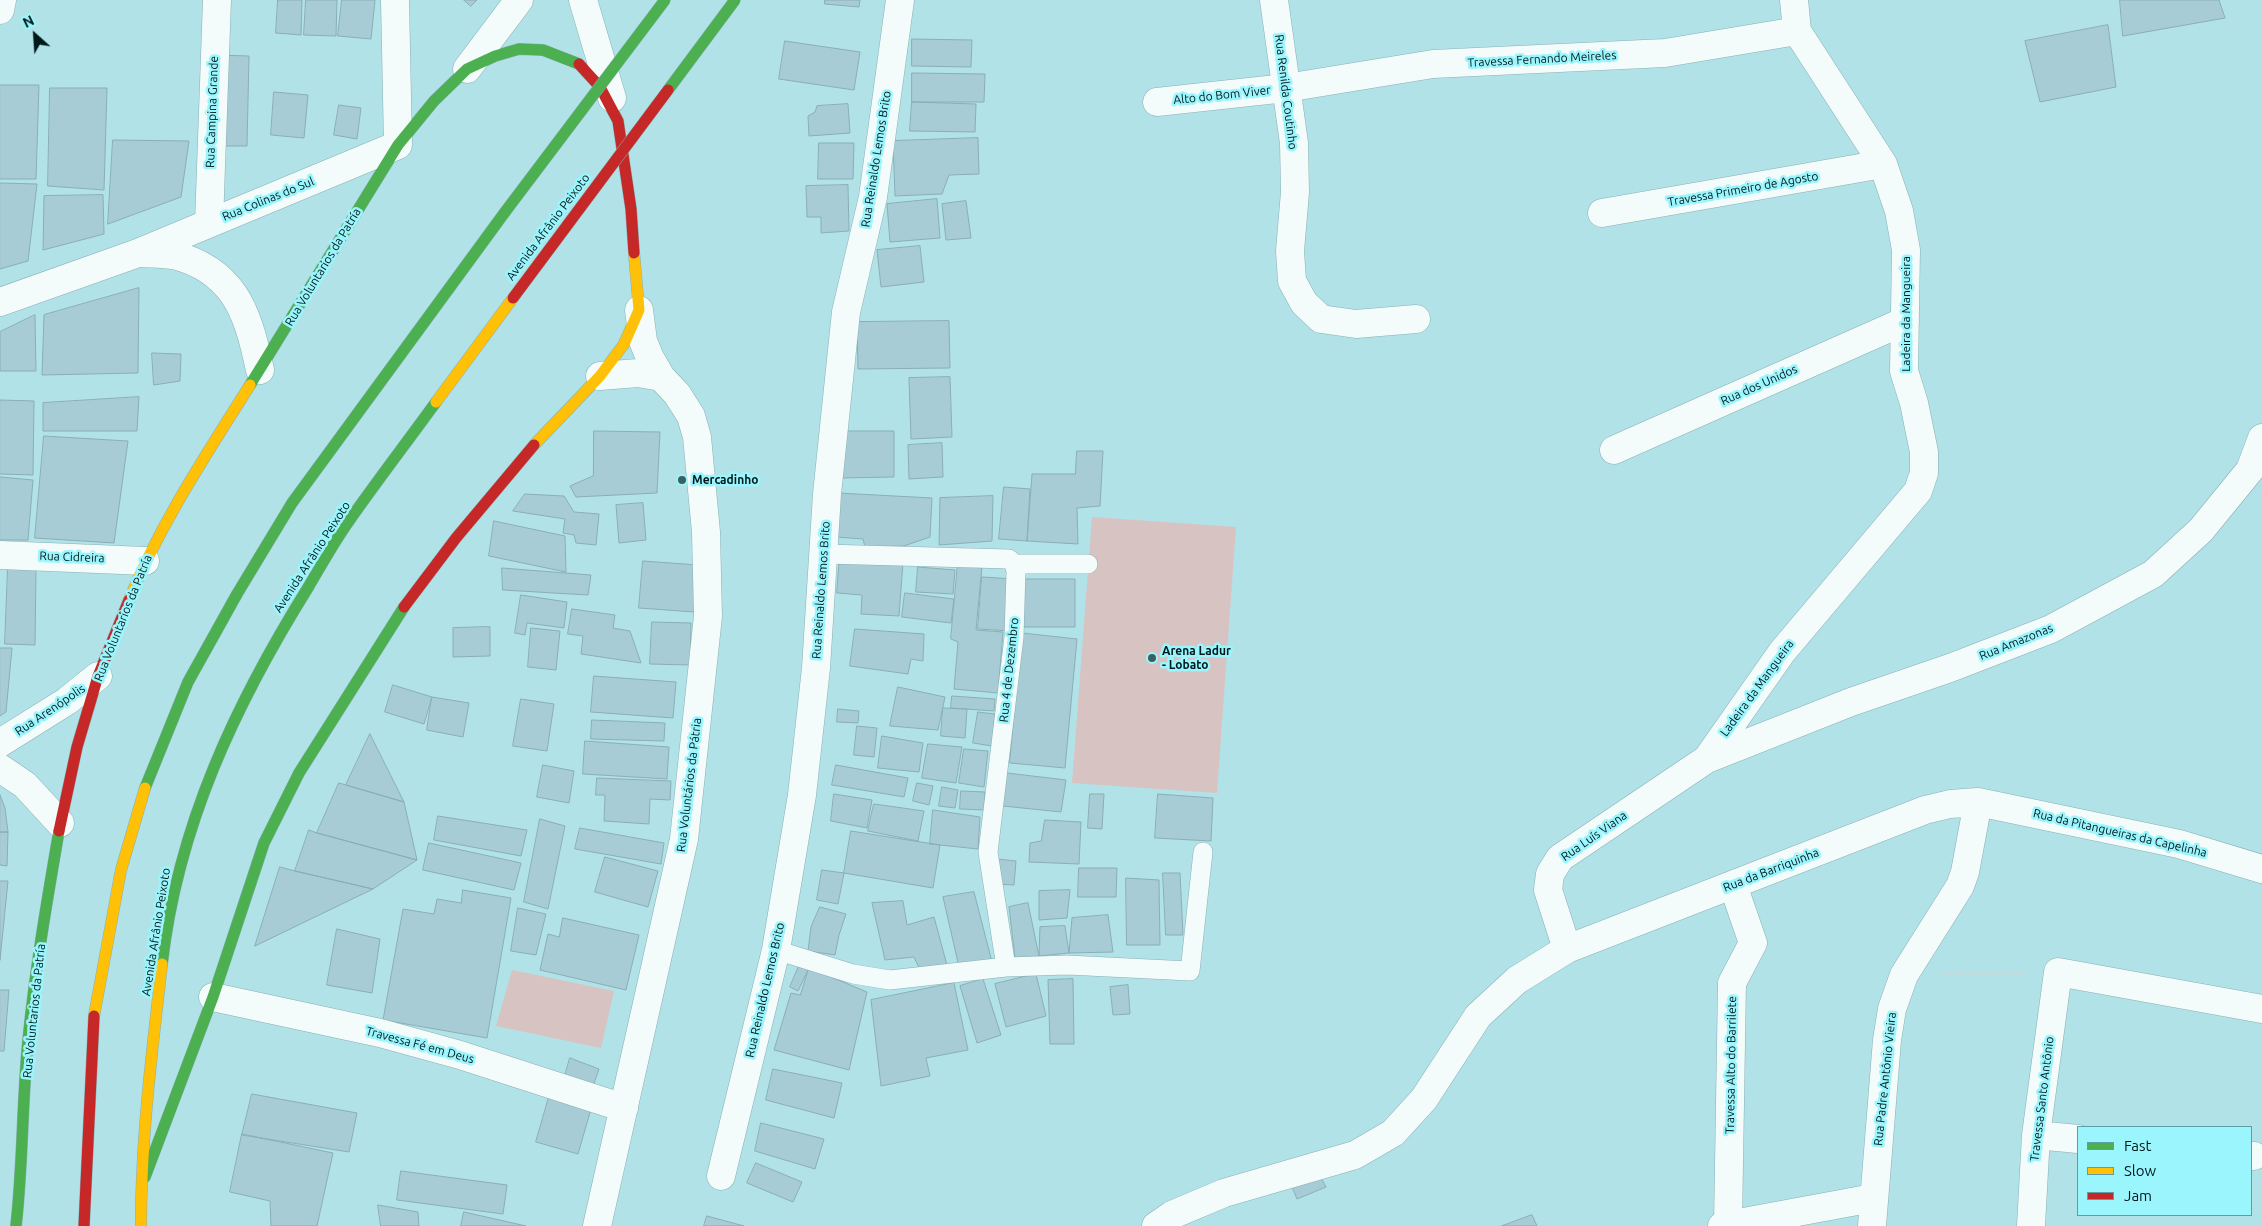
<!DOCTYPE html>
<meta charset="utf-8">
<style>
body{margin:0}
#map{position:relative;width:2262px;height:1226px;overflow:hidden;background:#b1e2e7;font-family:Ubuntu,sans-serif}
canvas{display:block}
.legend{position:absolute;left:2077px;top:1126px;width:175px;height:90px;box-sizing:border-box;background:#9bf5fd;border:1px solid #5d9da3;margin:0;padding:6px 9px;list-style:none;font-size:15px;color:#00191b}
.legend li{display:flex;align-items:center;gap:10px;height:25px}
.legend b{width:25px;border:1px solid #5d9da3}
.north{position:absolute;left:10px;top:10px;width:50px;height:50px;-webkit-text-stroke:4px #9bf5fd;paint-order:stroke;rotate:334deg;font-size:14px;font-weight:700;line-height:20px;text-align:center;color:#00191b}
.north::after{content:'';display:block;margin:auto;width:18px;height:22px;background:#00191b;clip-path:polygon(50% 0,100% 100%,50% 72%,0 100%)}
</style>
<div id="map">
<canvas width="2262" height="1226"></canvas>
<ul class="legend">
<li><b style="height:6px;background:#4caf50"></b>Fast</li>
<li><b style="height:6px;background:#ffc107"></b>Slow</li>
<li><b style="height:6px;background:#c62828"></b>Jam</li>
</ul>
<div class="north">N</div>
</div>
<script>
const context = document.querySelector('canvas').getContext('2d');
context.lineJoin = 'round';
function fill(path, color) { context.fillStyle = color; context.fill(path, 'evenodd'); }
function stroke(path, color, width, dash) { context.strokeStyle = color; context.lineWidth = width; context.lineCap = dash ? 'butt' : 'round'; context.setLineDash(dash || []); context.stroke(path); }
function label(font, color, halo, rows, align = 'center') {
  context.font = font + ' Ubuntu,sans-serif'; context.lineWidth = 5; context.setLineDash([]); context.textBaseline = 'middle'; context.strokeStyle = halo; context.fillStyle = color; for (const [text, x, y, turn = 0] of rows) {
    context.save(); context.translate(x, y); context.rotate((+turn || 0) * Math.PI / 180); context.textAlign = isNaN(turn) ? turn : align; if (halo) context.strokeText(text, 0, 0); context.fillText(text, 0, 0); context.restore();
  }
}
fill(new Path2D(`
 M1092,517L1236,527L1217,793L1072,783Z
 M512,970L614,991L601,1048L496,1026Z`), '#d8c3c3');
const building = new Path2D(`
 M278,0H302L301,35L276,33Z
 M306,0H337L336,36L304,35Z
 M342,0H375L371,39L338,36Z
 M464,0H477L471,6Z
 M825,0H860L859,7L825,4Z
 M2120,0H2219L2225,18L2123,36Z
 M2108,25L2116,87L2040,102L2025,41Z
 M912,39L972,40L971,67L912,66Z
 M785,41L860,52L854,90L779,79Z
 M217,55L249,56L247,146H215Z
 M912,73L985,74L984,102H912Z
 M0,85H39L36,179H0Z
 M50,88H107L104,190L48,186Z
 M274,92L308,95L304,138L271,135Z
 M912,102L976,104L975,132L910,131Z
 M848,104L850,133L809,136L808,116L815,112L817,106Z
 M339,105L361,108L357,139L334,135Z
 M978,138L979,174L949,175L942,194L895,196L893,141Z
 M113,140L189,141L181,197L108,224Z
 M819,143H854L853,179H818Z
 M0,183L37,184L28,261L0,269Z
 M848,185L849,231L821,233V217H807L806,186Z
 M103,195L104,234L43,250L44,196Z
 M937,199L940,238L890,242L887,204Z
 M966,201L971,238L946,240L942,204Z
 M920,246L924,282L881,287L877,250Z
 M139,288L138,373L42,375L44,315Z
 M35,315L36,371H0V332Z
 M949,321L950,368L858,369L857,322Z
 M152,353L181,354L180,381L154,385Z
 M950,377L952,437L911,439L909,378Z
 M139,397L137,431H43V403Z
 M0,400L34,401L33,475L0,474Z
 M594,431L660,432L657,493L576,497L570,486L593,476Z
 M842,431H894V477L842,478Z
 M44,436L128,441L114,543L35,538Z
 M942,443L943,477L909,479L908,445Z
 M1077,451H1103L1100,506L1077,508L1078,544L1027,541L1032,474H1075Z
 M0,477L33,480L28,540H0Z
 M1004,487L1030,489L1027,541L999,539Z
 M838,493L932,498L930,537L904,546L865,547L863,539L836,537Z
 M525,494L564,496L574,512L599,514L596,545L576,543L574,535L563,533L565,519L513,511Z
 M993,496L992,541L939,545L940,498Z
 M643,503L646,540L619,543L616,505Z
 M494,521L565,536L566,572L489,556Z
 M840,557L903,562L899,616L861,614L862,595L837,593Z
 M643,561L698,565L694,612L639,608Z
 M958,563L982,566L976,630L1003,632L998,693L954,689L958,642L951,639Z
 M8,567L36,568L35,645L5,644Z
 M918,567L955,570L953,594L916,592Z
 M502,568L591,575L588,595L503,590Z
 M982,577L1015,579L1011,631L978,629Z
 M1024,579H1075V627H1024Z
 M905,593L954,599L951,623L902,617Z
 M521,595L567,602L564,628L527,623L525,635L515,633Z
 M572,609L615,615L613,628L630,631L641,663L581,654L583,636L568,634Z
 M652,622L691,623L690,665L650,664Z
 M490,627V656L453,657V628Z
 M531,628L560,631L556,670L528,667Z
 M855,629L924,634L923,661L911,659L908,674L850,666Z
 M1022,633L1077,639L1065,768L1010,763Z
 M0,648H12L6,712L0,716Z
 M594,676L676,682L673,718L591,712Z
 M393,685L432,697L424,724L385,712Z
 M898,687L945,697L938,730L890,726Z
 M952,696L995,699L994,711L951,708Z
 M432,697L469,703L463,737L427,730Z
 M521,699L554,704L547,751L513,746Z
 M943,708L967,709L965,738L941,736Z
 M838,709L859,711L858,723L837,722Z
 M978,712L995,714L992,746L973,743Z
 M592,720L665,723L664,741L591,739Z
 M857,726L877,728L874,757L854,755Z
 M370,734L404,802L346,785Z
 M882,736L923,743L919,772L878,768Z
 M585,741L669,747L667,779L583,774Z
 M928,744L962,747L956,783L922,778Z
 M964,749L988,751L984,787L959,783Z
 M543,765L574,771L569,803L537,797Z
 M836,765L908,778L904,797L832,785Z
 M1007,773L1066,780L1061,812L1003,806Z
 M597,778L671,781L670,800L650,799L649,824L604,821L605,795H596Z
 M339,783L404,802L417,860L317,833Z
 M917,783L933,786L929,805L913,801Z
 M942,787L958,790L955,808L939,806Z
 M961,791L985,792L984,810L960,809Z
 M834,794L872,800L867,828L831,821Z
 M1090,794H1104L1102,829L1088,828Z
 M1158,794L1213,798L1211,841L1155,838Z
 M0,795L5,808L8,832H0Z
 M874,804L924,811L918,841L868,831Z
 M933,810L980,817L978,849L930,844Z
 M438,816L527,830L521,856L434,840Z
 M540,819L565,826L548,909L524,902Z
 M1045,820L1081,822L1079,864L1029,862L1030,843L1041,841Z
 M580,828L664,843L661,864L575,849Z
 M309,830L317,833L417,860L373,889L295,871Z
 M851,831L940,845L933,888L844,873Z
 M0,832H8L7,866L0,865Z
 M429,843L521,863L514,890L423,870Z
 M605,857L658,871L648,907L595,892Z
 M997,859L1016,861L1014,885L995,884Z
 M280,867L295,871L373,889L255,946Z
 M1079,868H1117L1116,897H1078Z
 M822,870L844,873L838,904L817,900Z
 M1163,873H1180L1183,935H1166Z
 M1126,878L1159,880L1160,945H1127Z
 M0,881H8L0,960Z
 M463,890L511,898L487,1038L383,1020L403,909L434,914L437,899L461,903Z
 M1070,890L1067,918L1039,920V891Z
 M974,892L992,962L959,967L943,897Z
 M903,901L907,925L934,917L948,969L921,972L914,957L885,960L872,903Z
 M1028,903L1039,956L1015,958L1009,907Z
 M820,907L846,914L839,935L835,955L808,951L811,927Z
 M518,908L546,914L536,955L511,951Z
 M1108,915L1113,952L1069,953L1072,918Z
 M563,918L639,935L626,990L540,970L548,934L559,937Z
 M1065,926L1069,953L1039,956L1040,927Z
 M337,929L380,939L372,993L327,985Z
 M799,966L809,968L798,991L790,987Z
 M809,968L867,992L849,1070L774,1050L791,993L800,995Z
 M1036,974L1046,1016L1006,1027L995,984Z
 M983,979L1001,1035L977,1043L960,986Z
 M1073,979L1074,1044H1050L1048,980Z
 M954,983L968,1050L926,1058L930,1076L881,1086L871,1000Z
 M1128,985L1130,1014L1113,1015L1110,987Z
 M0,990H9L4,1051H0Z
 M570,1058L599,1069L591,1092L563,1083Z
 M773,1069L842,1083L834,1118L766,1100Z
 M252,1094L357,1113L349,1152L242,1135Z
 M549,1097L591,1109L578,1154L536,1142Z
 M761,1123L824,1139L815,1169L755,1151Z
 M242,1134L333,1153L317,1226H271L270,1201L230,1192Z
 M756,1163L802,1182L793,1202L747,1183Z
 M401,1171L507,1185L503,1214L397,1200Z
 M1320,1176L1326,1187L1297,1199L1292,1187Z
 M378,1205L418,1212L419,1226H381Z
 M464,1212L526,1226H461Z
 M1532,1215L1537,1226H1502Z
 M707,1216L744,1226H704Z`);
fill(building, '#a7ccd5');
stroke(building, '#89aeb6', 1);
const lane = new Path2D(`
 M824,554L1009,559L1014,564L1016,571L1014,637L988,852L1006,967
 M1014,564H1088
 M776,950L853,974L890,980L1006,967L1067,965L1190,971L1203,852`);
const street = new Path2D(`
 M583,0L612,98
 M1274,0L1294,143L1295,192L1290,251L1292,281L1304,303L1321,319L1356,324L1416,319
 M0,10L2,0
 M467,69L519,0
 M1157,102L1286,88L1433,64L1665,53L1797,31
 M1602,213L1883,164
 M209,223L217,0
 M142,253C155,254 172,253 184,258C239,277 249,320 260,370
 M0,302L138,253L398,145L395,0
 M600,376L638,373L661,377
 M1614,450L1905,321
 M0,555L145,561
 M0,743L67,701L98,676
 M1707,759L1782,652L1918,491L1924,473V452L1914,403L1904,371L1906,250L1899,211L1883,164L1797,31L1794,0
 M0,768L25,785L60,823
 M1567,949L1548,890L1550,874L1560,858L1707,759L1851,702L1950,668L2051,629L2153,574L2201,530L2250,470L2262,438
 M213,997L380,1033L460,1055L624,1108
 M2036,1135L2078,1139
 M2251,1156H2254
 M721,1176L776,950L802,795L816,668L827,494L846,312L873,197L900,0
 M1728,1224L1732,983L1753,943L1733,885
 M597,1226L684,839L708,616L706,532L697,437L691,416L677,394L661,377L650,358L643,341L639,310
 M1156,1226L1172,1215L1224,1193L1355,1155L1393,1133L1424,1099L1478,1016L1517,980L1567,949L1925,810L1950,804L1978,802L2179,844L2262,869
 M1722,1226L1873,1198
 M1872,1226L1887,1040L1892,1009L1904,975L1960,886L1965,872L1978,802
 M2031,1226L2036,1135L2058,972L2262,1009`);
const fast = new Path2D(`
 M250,385L398,145L434,101L467,69L495,56L519,49L543,50L579,64
 M145,788L188,682L237,594L292,503L505,212
 M162,964C178,825 236,703 309,586C322,564 334,542 349,521C377,481 407,442 436,402
 M145,1177L213,997L264,843L299,773L404,607
 M16,1226C23,1164 22,1102 28,1041C35,970 47,901 59,831`);
const slow = new Path2D(`
 M436,402L513,298
 M534,445L600,376L624,344L639,310L634,253
 M129,600C160,524 206,455 250,385
 M94,1016L121,870L145,788
 M141,1226C141,1138 152,1051 162,964`);
const jam = new Path2D(`
 M579,64L600,87L618,121L631,209L634,253
 M404,607L456,538L534,445
 M59,831L77,747L98,676L129,600
 M84,1226L94,1016`);
stroke(lane, '#88b0b4', 20);
stroke(street, '#88b0b4', 29);
stroke(fast, '#88b0b4', 12);
stroke(slow, '#88b0b4', 12);
stroke(jam, '#88b0b4', 12);
stroke(new Path2D(`
 M1942,974L2026,973`), '#cadada', 3, [4, 2.5]);
stroke(lane, '#f3fbfb', 19);
stroke(street, '#f3fbfb', 28);
stroke(fast, '#4caf50', 11);
stroke(slow, '#ffc107', 11);
stroke(jam, '#c62828', 11);
const fastBridge = new Path2D(`
 M668,90L735,0
 M505,212L665,0`);
const jamBridge = new Path2D(`
 M513,298L668,90`);
stroke(fastBridge, '#88b0b4', 12, []);
stroke(jamBridge, '#88b0b4', 12, []);
stroke(fastBridge, '#4caf50', 11);
stroke(jamBridge, '#c62828', 11);
for (const [x, y, r, color] of [
 [682,480,5,"#3e5f62"],
 [1152,658,5,"#3e5f62"]
]) { const dot = new Path2D(); dot.arc(x, y, r, 0, 2 * Math.PI); context.fillStyle = color; context.fill(dot); stroke(dot, '#9bf5fd', 2); }
label('12px', '#00191b', '#9bf5fd', [
 ["Travessa Fernando Meireles",1542,59,-3],
 ["Rua Renilda Coutinho",1286,92,83],
 ["Alto do Bom Viver",1222,95,-6],
 ["Rua Campina Grande",212,112,-88],
 ["Rua Reinaldo Lemos Brito",876,159,-81],
 ["Travessa Primeiro de Agosto",1743,189,-10],
 ["Rua Colinas do Sul",268,199,-22],
 ["Avenida Afrânio Peixoto",548,227,-53],
 ["Rua Voluntarios da Patría",323,267,-59],
 ["Ladeira da Mangueira",1906,314,-90],
 ["Rua dos Unidos",1759,385,-24],
 ["Rua Cidreira",72,557,2],
 ["Avenida Afrânio Peixoto",312,557,-57],
 ["Rua Reinaldo Lemos Brito",821,590,-86],
 ["Rua Voluntarios da Patría",123,618,-68],
 ["Rua Amazonas",2016,642,-22],
 ["Rua 4 de Dezembro",1009,670,-84],
 ["Ladeira da Mangueira",1757,688,-54],
 ["Rua Arenópolis",50,710,-34],
 ["Rua Voluntários da Pátria",689,785,-83],
 ["Rua da Pitangueiras da Capelinha",2120,833,13],
 ["Rua Luís Viana",1594,836,-35],
 ["Rua da Barriquinha",1771,870,-21],
 ["Avenida Afrânio Peixoto",156,932,-81],
 ["Rua Reinaldo Lemos Brito",765,990,-77],
 ["Rua Voluntarios da Patría",34,1011,-84],
 ["Travessa Fé em Deus",420,1045,15],
 ["Travessa Alto do Barrilete",1731,1065,-89],
 ["Rua Padre Antônio Vieira",1885,1079,-84],
 ["Travessa Santo Antônio",2042,1099,-83]
]);
label('bold 12px', '#00191b', '#9bf5fd', [
 ["Mercadinho",692,480],
 ["Arena Ladur",1162,651],
 ["- Lobato",1162,665]
], 'left');
</script>
